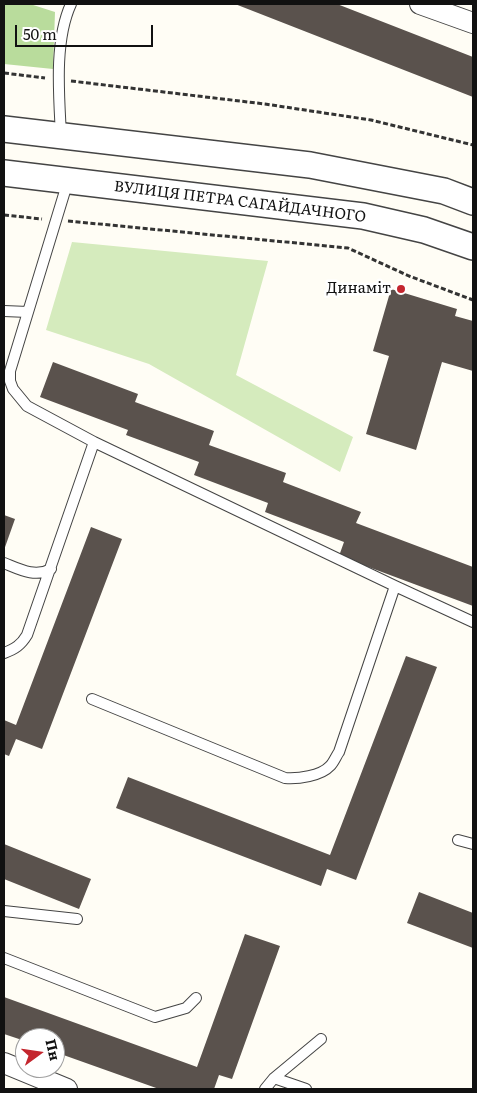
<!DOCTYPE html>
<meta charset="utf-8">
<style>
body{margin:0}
#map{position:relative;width:477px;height:1093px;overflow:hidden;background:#fffdf5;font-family:Literata,serif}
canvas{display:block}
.frame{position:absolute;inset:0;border:5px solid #111;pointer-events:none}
.north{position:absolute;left:15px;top:1028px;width:50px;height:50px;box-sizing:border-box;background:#fff;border:1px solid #a0a0a0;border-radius:50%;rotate:76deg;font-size:14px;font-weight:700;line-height:20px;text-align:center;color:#111}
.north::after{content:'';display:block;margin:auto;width:18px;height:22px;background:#c4262e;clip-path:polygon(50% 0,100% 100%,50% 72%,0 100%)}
.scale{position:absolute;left:15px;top:25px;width:138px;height:22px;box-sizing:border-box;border:2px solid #111;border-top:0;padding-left:6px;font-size:15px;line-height:18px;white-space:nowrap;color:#111;-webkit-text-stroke:4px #fff;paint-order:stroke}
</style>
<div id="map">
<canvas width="477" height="1093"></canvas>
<div class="frame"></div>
<div class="north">Пн</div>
<div class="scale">50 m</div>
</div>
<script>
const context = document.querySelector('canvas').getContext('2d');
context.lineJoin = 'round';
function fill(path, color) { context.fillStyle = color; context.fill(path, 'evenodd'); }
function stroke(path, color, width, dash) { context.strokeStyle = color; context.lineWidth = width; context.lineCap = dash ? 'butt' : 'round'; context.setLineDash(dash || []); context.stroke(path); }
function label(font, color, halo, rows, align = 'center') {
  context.font = font + ' Literata,serif'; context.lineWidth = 5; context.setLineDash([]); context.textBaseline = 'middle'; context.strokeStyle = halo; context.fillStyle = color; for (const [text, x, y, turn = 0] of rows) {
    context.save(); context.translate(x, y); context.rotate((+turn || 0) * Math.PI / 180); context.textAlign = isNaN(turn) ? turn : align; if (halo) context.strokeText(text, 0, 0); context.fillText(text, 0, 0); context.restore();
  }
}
fill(new Path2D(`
 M72,242L268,261L236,375L353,437L340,472L149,364L46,330Z`), '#d5ebbd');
fill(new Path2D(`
 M4,4H30L55,12L53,69L4,64Z`), '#b9dc9c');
fill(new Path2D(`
 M235,4H337L473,57V97Z
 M391,289L457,309L455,316L473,321V371L442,362L416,450L366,434L389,356L373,351Z
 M53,362L138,394L135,402L214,431L209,445L286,473L283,482L361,512L356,523L473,567V606L339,556L344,542L265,512L268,503L194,475L199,462L126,435L128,430L40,397Z
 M4,515L15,519L4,550Z
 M91,527L122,539L42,749L16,739L9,756L4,754V720L16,725Z
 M406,656L437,667L356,880L327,869L321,886L116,808L128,777L330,855Z
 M4,844L91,879L79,909L4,879Z
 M419,892L473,913V948L407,923Z
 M245,934L280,946L232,1079L219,1075L214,1089H159L55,1052V1038H25V1041L4,1034V997L197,1067Z`), '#5a524d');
const service = new Path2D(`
 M61,135C59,95 54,41 71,4
 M68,181L10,371V381L13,389L27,406L94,442L395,586L473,622
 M4,311L28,312
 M4,563C19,569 35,578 51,569
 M4,653C15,649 21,645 27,635L94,442
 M92,699L285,778C298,779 321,776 330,766C334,762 336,756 339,752L395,586
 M458,840L473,844
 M4,911L77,919
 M4,958L155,1017L186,1008L196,998
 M274,1078L306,1089
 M265,1089L274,1078L321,1039`);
const minor = new Path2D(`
 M420,4L473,23
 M4,1063L67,1089`);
const tertiary = new Path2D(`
 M4,129L310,165L444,191L473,202
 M4,173L363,216L424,230L473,247`);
stroke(service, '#444', 12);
stroke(minor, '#444', 22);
stroke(tertiary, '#444', 28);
stroke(new Path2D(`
 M4,73L45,78
 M71,81L265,104L371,120L473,145
 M4,215L42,219
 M68,221L348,248L409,276L473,300`), '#333', 3, [5, 2.5]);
stroke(service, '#fff', 10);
stroke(minor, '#fff', 20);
stroke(tertiary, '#fff', 25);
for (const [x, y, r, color] of [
 [401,289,5,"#c4262e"]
]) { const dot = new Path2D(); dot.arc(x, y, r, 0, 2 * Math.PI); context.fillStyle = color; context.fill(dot); stroke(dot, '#fff', 2); }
label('15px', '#111', '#fff', [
 ["ВУЛИЦЯ ПЕТРА САГАЙДАЧНОГО",240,202,7]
]);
label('15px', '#111', '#fff', [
 ["Динаміт",391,289]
], 'right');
</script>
